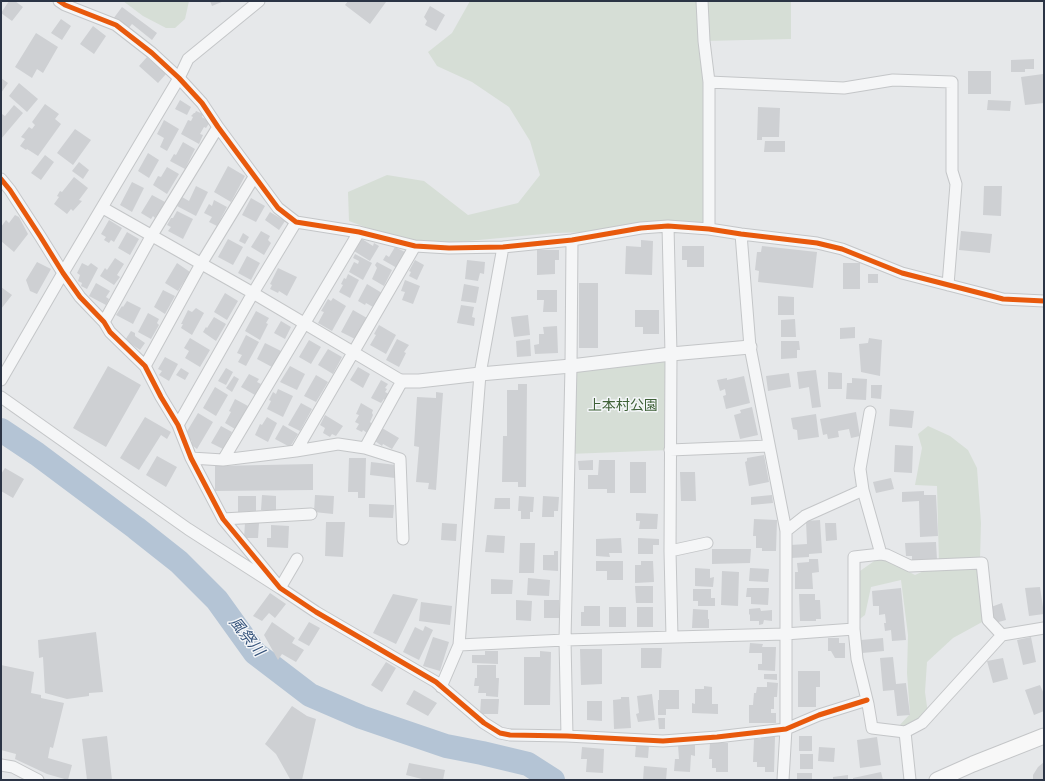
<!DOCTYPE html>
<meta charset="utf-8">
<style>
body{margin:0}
#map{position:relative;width:1045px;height:781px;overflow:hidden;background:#e6e8ea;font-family:"Varela Round",sans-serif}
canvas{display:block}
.frame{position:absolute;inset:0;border:2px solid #2b3445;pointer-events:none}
</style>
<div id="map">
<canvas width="1045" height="781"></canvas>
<div class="frame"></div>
</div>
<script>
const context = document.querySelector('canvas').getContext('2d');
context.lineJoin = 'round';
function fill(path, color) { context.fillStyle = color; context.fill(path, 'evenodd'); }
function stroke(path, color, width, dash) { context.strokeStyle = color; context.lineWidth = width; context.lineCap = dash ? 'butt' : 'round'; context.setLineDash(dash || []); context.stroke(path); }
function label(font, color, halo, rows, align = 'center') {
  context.font = font + ' "Varela Round","Noto Sans JP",sans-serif'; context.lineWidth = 3; context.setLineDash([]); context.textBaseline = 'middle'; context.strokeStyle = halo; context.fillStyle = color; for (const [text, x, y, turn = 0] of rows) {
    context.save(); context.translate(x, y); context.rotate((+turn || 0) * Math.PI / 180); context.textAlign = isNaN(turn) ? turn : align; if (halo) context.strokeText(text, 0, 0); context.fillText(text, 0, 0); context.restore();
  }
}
fill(new Path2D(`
 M123,1H189L185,19L175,28H166L143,16Z
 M470,1H791V39L704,41L709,229L554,233L415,246L349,221L348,192L387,175L424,181L468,215L518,203L540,175L530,141L509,107L472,82L437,66L428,52L452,33Z
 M671,354L670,450L569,454L571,366Z
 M928,426L950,436L968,450L977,468L981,523L980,560L984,621L953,638L927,662L925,692L928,714L915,729L897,728L910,714L907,673L908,635L901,580L871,587L865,615L857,621L853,595L860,571L880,557L915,575L939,564L937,486L915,485L922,448L918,434Z`), '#d6ded6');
stroke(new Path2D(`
 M1,430L37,454L136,528L179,562L217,600L255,653L310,695L361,717L446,746L482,753L528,764L553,780`), '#b4c4d5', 24);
fill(new Path2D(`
 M9,1H15L23,7L12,21L1,13Z
 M210,1H224L212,6Z
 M348,1H385L386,2L370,24L345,5Z
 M430,6L445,15L436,31L425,25L427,21L424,17Z
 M122,7L157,33L152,40L132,24L128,29L113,19Z
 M61,19L71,26L62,40L51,33Z
 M93,26L106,36L94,54L80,44Z
 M36,33L58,47L43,73L37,69L32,78L15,67Z
 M147,57L166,74L158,83L139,66Z
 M1034,59V69H1025V72H1011V60Z
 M968,71H991V94H968Z
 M1043,74L1044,82V103L1025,105L1021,77Z
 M1,78L8,83L1,93Z
 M19,83L38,99L27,112L9,96Z
 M180,100L191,107L187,115L175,109Z
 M988,100L1011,101L1010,111L987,110Z
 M45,104L59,114L55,119L61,124L38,156L27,149L26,150L20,146L25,139L21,137L29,127L32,129L35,125L32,122Z
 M14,105L23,113L1,139V115L2,114L5,116Z
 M758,107L780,108L779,137H762V140H757Z
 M196,111L203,114L202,117L210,122L206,128L204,127L200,134L203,135L199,144L181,134L188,120L191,121L193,117L191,116L194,113H195Z
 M164,120L179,129L167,151L160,147L164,138L157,134Z
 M75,129L91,140L73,165L57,153Z
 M765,141H785V152H764Z
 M183,142L195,149L185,169L170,161L174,154L176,155Z
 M148,153L159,160L149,178L138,171Z
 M45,155L54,162L41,180L31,173Z
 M79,162L89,170L83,179L72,171Z
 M228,166L245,176L231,202L214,192Z
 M167,167L179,174L167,194L153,185L158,176L161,177Z
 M74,177L88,188L79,200L82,201L73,211L71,209L67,214L54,204L59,197L57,196L60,191L62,192Z
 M132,182L144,188L132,212L120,205Z
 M196,186L208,192L196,216L177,206L182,197L189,201Z
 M984,186H1002L1001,216L983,215Z
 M152,195L165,202L155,218L153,216L151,219L141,213Z
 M251,198L265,206L256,222L242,215Z
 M214,200L227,207L217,226L209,222L212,217L204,213L209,204L212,206Z
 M177,211L193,219L183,239L168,231L171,227L167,225L171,218H173Z
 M270,212L285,221L279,230L265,220Z
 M15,215L19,217L28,234L14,252L1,241V227L6,220L9,223Z
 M109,220L122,228L114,242L111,240L109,243L104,240L106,237L101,234Z
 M261,231L270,236L268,240L271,243L264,255L251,247Z
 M961,231L992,234L990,253L959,250Z
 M127,232L139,239L130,255L118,248Z
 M243,233L249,237L245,244L239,241Z
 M228,239L243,247L233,265L218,257Z
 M362,239L373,246L374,243L379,246L370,261L354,251Z
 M641,240L653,241L652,275L625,274L626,246L641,247Z
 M682,246H704V267H687V260H682Z
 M762,246L817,252L813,288L758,282L759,271L755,270L757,252H761Z
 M395,247L405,252L397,268L383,260L386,255L389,257Z
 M537,250H559V260H555V274L537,275Z
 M355,254L372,263L363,280L349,272L354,262L358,264L359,261L353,258Z
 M247,256L260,263L251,280L238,273Z
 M115,258L124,264L117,275L120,277L114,285L100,276L105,268L107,270Z
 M415,260L424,265L417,280L409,276L411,272L409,271Z
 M467,260L485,262L484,274L480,273L478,281L465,279Z
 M37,262L51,269L37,294L30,291L26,280Z
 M377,262L392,270L384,286L372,279L377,268L375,265Z
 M82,263L88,266L91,263L98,268L87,289L81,286L82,283L78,281L80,275L77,273Z
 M177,263L190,272L178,291L165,283Z
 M843,263H860V289H843Z
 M278,268L297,277L287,296L279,291L278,293L270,289L272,285L270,284Z
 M348,274L359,280L350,298L339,292L343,285L341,284L344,278L346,279Z
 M868,274H878V283H868Z
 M405,280L420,286L413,304L402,300L405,292L401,291Z
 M96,283L110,291L106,297L109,299L106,305L89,296Z
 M579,283H598V348H579Z
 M367,284L382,293L373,307L366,303L365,305L358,301Z
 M464,284L479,287L476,303L461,301Z
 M1,287L12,295L1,309Z
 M163,290L175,296L165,314L154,307Z
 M537,290H557V312H543L544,300H537Z
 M225,293L238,301L227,320L214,312Z
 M778,296L794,297V315H778Z
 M333,298L346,306L332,331L318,323L324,312L321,311L328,299L331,301Z
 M127,301L141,308L133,324L116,315L122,306L123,307Z
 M461,305L474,307L472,317L475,318L474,326L457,323Z
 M196,308L204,313L192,335L181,328L183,324H181L188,310L192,312Z
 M353,310L367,318L355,339L341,332Z
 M635,310H659V334H643V327H635Z
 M256,311L269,318L266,323L268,324L260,340L245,331Z
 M148,313L159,319L157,323L159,325L151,339L138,332Z
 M528,315L530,335L514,337L511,317Z
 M214,317L226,324L216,341L203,332L206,327L207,328Z
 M795,319L796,337H781V320Z
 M281,321L291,327L285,339L274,333Z
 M379,325L396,335L386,354L370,345L376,335L374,334Z
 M557,326L558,353L535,354L534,345L539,344V334H544L543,327Z
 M855,327V338L840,339V328Z
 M131,331L135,333V336L145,343L140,350L125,340Z
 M246,335L259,342L246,366L238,362L242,355L237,353Z
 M190,338L210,350L200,367L185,358L189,351L184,348Z
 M869,338L882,340L880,376L861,372L859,344L868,343Z
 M397,339L409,345L404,352L406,353L399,367L386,360Z
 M530,339L531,356L517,357L516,341Z
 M309,340L321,347L311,364L299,357Z
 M781,341H799L800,350H797V358L781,359Z
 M265,343L281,351L272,367L257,359Z
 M328,349L342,357L333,374L318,365Z
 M165,357L178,364L169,381L159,375L162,371L158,369Z
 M108,366L141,385L106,447L73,428Z
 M290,366L305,374L297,390L280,382Z
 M358,367L370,374L363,388L350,380Z
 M181,368L189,373L185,380L176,375Z
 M226,368L233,372L226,385L218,381Z
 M816,370L821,407L812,408L809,387L799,389L797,372Z
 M828,372L842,373V389H828Z
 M789,373L791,387L768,391L766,376Z
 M249,374L259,379L257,382L261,384L255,395L241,387Z
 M316,375L328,382L316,402L304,396Z
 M234,376L239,379L232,392L226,388Z
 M744,376L750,403L726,409L723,396L726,395L725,389L720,391L717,380L727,378V380Z
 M852,378L867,379L866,400L846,399L847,383H852Z
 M381,380L388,384L385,388L387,389L385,392L389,394L386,400L384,399L381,403L371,398Z
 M518,384H527L526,487H518V482H502L503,436H507V390H518Z
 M871,385H882L881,399L871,398Z
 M215,387L228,395L216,416L203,408Z
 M278,389L293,396L283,417L267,409L271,401L269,400L273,392L276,394Z
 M436,392L443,393L436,490L428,489L429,483L416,482L419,447L414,446L417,397L436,398Z
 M235,399L248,406L235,429L225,423L231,412L229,411Z
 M301,403L312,409L300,431L288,425Z
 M361,403L373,410L372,413L373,415L370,422L372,424L367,433L363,430L362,432L356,429L359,424L355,422L359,415L356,414Z
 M752,407L758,435L740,439L734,415L741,413L740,410Z
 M890,409L914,411L912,428L889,426Z
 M856,412L860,436L851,438L849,429L838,431L839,437L828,439L827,434L823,435L820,419Z
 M198,413L213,422L197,449L190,444L192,441L188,438L186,433Z
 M816,414L819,437L798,440L797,430L793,429L791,418Z
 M325,415L343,426L336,436L332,434L330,437L323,433L325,428L320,425Z
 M145,417L171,432L167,439L161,435L139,470L120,458Z
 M267,417L277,423L268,442L255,435L260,424L262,425Z
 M283,425L298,434L290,447L275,439Z
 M221,426L232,432L223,449L211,443Z
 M382,428L399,438L392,449L383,444L382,446L375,441Z
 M895,445L913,446L912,473L894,472Z
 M764,455L769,482L749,486L745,462L747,461V458Z
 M157,456L177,467L166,487L146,475Z
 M349,458H366L365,498H358V492H348Z
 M593,460V470H579L578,461Z
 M599,460H615V493H607V489H588V475H598Z
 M371,462L396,465L395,478L370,475Z
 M630,462H646V493H630Z
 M313,464V490L215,491V466Z
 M5,468L24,479L13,498L1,491V474Z
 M680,472H695L696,501H681Z
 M891,478L894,489L876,493L873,482Z
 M924,491V495H936L938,536L920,537L919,501L902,502V492Z
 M262,495L276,496V511L261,510Z
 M315,495L334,496L333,514L314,512Z
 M772,495L773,503L751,505V497Z
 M238,496H256V511L238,512Z
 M519,496L534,497L533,512H530V519H521V511H518Z
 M543,496L559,497L558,511H554V517H542Z
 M495,498H510V509H494Z
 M369,504L394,505L393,518L369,517Z
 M636,513L658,514L657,529H639L640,521H636Z
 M754,519L777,520L776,551H762V548H756V536H753Z
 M820,520L822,553L809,554V557L791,558L790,545L807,544L806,521Z
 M326,522H345L343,557L325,556Z
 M245,523H259L258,538H244Z
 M442,523L457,524L456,541L441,540Z
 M825,523H836L837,540L826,541Z
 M271,525L289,526L288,548L267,547V538H271Z
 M487,535L505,536L504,553L485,552Z
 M621,538L622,553H609L610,557L596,556V539Z
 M638,538L659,539V545H653V554H638Z
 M936,542L937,560L912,561V556H906L905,543Z
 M520,543H535L534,573H519Z
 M712,549H751L750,563L712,564Z
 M554,551H558V571L543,570V555H554Z
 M809,559H818L819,572L812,573L813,589H795V572H798L797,563L809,562Z
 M596,561H623V580H607V571H596Z
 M641,561H653L654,582L635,583V565H641Z
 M695,568L710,569V578L714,577L713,587L695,586Z
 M750,568L769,569L768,582L749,581Z
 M722,571L739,572L738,606L721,605Z
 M528,578L550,580L549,596L527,595Z
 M491,579L513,580L512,594H491Z
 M635,586H653V603H636Z
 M1040,587L1044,614L1029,616L1025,588Z
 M747,588H769L768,605L751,604V597H746Z
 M901,588L906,640L892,641L891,630L885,631L884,623H886L885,614L879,615V606H873L872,591Z
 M693,589H711V598H715V606H698V601H693Z
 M270,593L286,604L275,618L269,613L262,621L253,616Z
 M393,594L418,599L396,644L373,633Z
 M799,594H815V600H820L821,619H816V621H800Z
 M516,600L532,601L531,621L516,620Z
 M544,600H559V618H544Z
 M421,602L452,606L450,625L419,621Z
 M1002,603L1006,620L995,623L991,607Z
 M584,606H600V626H581V612H584Z
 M609,607H626V627H609Z
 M637,607H653V627H637Z
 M760,608L761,611L772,610V621L764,620L763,624L759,625V621H750V614L749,615V609Z
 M693,609L708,610V619H709V628H692Z
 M272,622L295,638L292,643L304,650L296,662L282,654L278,660L264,635Z
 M309,622L320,628L309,646L298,640Z
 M425,626L433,630L419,660L403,652L415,627L423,631Z
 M96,632L103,692L89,693V696L67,699L45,693L43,657L39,658L38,640Z
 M433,637L449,642L440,671L423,666Z
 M1031,637L1036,662L1023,665L1017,640Z
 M828,638H839V643H845V658H835L831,651H828Z
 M883,638L884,651L862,653L861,640Z
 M750,643L763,644L762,647H776L775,671L758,670V664H762V653H749Z
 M641,648H662L661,668H641Z
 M580,649H602V684L581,685Z
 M485,651H498V664L472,663V655H485Z
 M540,651L551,652L550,705H524V657H540Z
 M893,657L896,684L906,683L910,715L897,716L894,690L883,691L880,658Z
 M1003,658L1008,679L993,683L987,661Z
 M386,662L396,668L382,692L371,685Z
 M1,665L34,672L31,693L41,695V698L64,703L53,748L50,747L48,758L72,765L68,780L47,774L15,759L16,754L1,750Z
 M477,665H496V678H499L498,697L486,696V693H478L479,686H474L475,678H477Z
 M798,671H820V687H816V707H798Z
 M764,674H777V680L764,679Z
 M767,682L778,683L777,697H774V709H771V713H776V723H749V705H753L754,693H756L757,687H767Z
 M1040,685L1044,694V711L1034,715L1025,690Z
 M704,686L712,687V704H718V714L692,713V703L695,704V689H704Z
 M414,690L437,703L428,716L406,704Z
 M659,690H679V709H666V715H658V700H659Z
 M652,694L655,720L638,722L636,714L639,713L637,696Z
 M621,697H629L631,728L614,729L613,700L621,699Z
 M481,699H499L498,714H480Z
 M587,701H602V721L587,720Z
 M292,706L307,716L316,719L302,780L290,779L276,754L265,744Z
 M658,718H665V729H659Z
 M107,736L112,780H87L82,739Z
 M799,736H812V751H799Z
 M761,737H775L774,772H765V767H757V762H753L754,739H761Z
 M877,737L881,765L860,768L857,740Z
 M710,742L728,743V772H716V768H712V759H709Z
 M636,744L649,745L648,758L635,757Z
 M678,745H695V756L691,755L690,772L674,771L675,759H679Z
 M582,747L604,749L603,773L586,772L587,759H581Z
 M819,747L835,748L834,762L818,761Z
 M800,754H813V769H800Z
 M1044,762V780H1033V775L1038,767Z
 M409,763L445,770L443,780H426L406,775Z
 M644,766L667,768L666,780H643Z
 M881,772L883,780H853V778Z
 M797,773H812V780H797Z
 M848,775V780H833V777Z`), '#ced0d3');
const minor = new Path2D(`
 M59,1L65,5L116,25L152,53L179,78L202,103L218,127L278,208L296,222L359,232L415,246L449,248L503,247L572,240L641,228L668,226L709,229L741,234L817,243L842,249L902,273L1003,299L1044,301
 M702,1L704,41L709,82V229
 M709,82L844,88L893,80L952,82V171L956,184L948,285
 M1,179L10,190L40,236L63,273L80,297L104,322L110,332L145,366L161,397L178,425L191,458L223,519L280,588L316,612L436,682L484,723L500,733L510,735L567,736L663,741L717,737L786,729L819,715L867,700
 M103,208L253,293L402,381L365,448
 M668,226L671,354L670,551L672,637
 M741,234L750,347L786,531V729L783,780
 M104,322L152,235L218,127
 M145,366L201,264L254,177
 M1,380L63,273L179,78L188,59L259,1
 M1,397L188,529L280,588L297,559
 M870,412L860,469L863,490L881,554
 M178,425L253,293L296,222
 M670,450L769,446
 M296,451L415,246
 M191,458L223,460L296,451L338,444L365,448L400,459L403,539
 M223,460L359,232
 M223,519L311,514
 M786,531L805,516L863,490
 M670,551L707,543
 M459,645L565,640L785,634L854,629
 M441,687L459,645L480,374L503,247
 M905,732L872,728L868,704L857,659L854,629V557L881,554L887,555L910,566L982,563L988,620L1002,635
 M567,736L565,640L571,366L572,240
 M1,765L13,767L38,780
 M910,780L905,732L922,723L1002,635L1044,628`);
const tertiary = new Path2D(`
 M402,381H419L480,374L571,366L671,354L750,347`);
const secondary = new Path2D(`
 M937,780L973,764L1044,736`);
stroke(minor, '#c4c6c8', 13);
stroke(tertiary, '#c4c6c8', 15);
stroke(secondary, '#c4c6c8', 17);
stroke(minor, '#f5f6f7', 11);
stroke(tertiary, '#f5f6f7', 13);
stroke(secondary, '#f8f8f8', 15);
stroke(new Path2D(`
 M59,1L65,5L116,25L152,53L179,78L202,103L218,127L278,208L296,222L359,232L415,246L449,248L503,247L572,240L641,228L668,226L709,229L741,234L817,243L842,249L902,273L1003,299L1044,301
 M1,179L10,190L40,236L63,273L80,297L104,322L110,332L145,366L161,397L178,425L191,458L223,519L280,588L316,612L436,682L484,723L500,733L510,735L567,736L663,741L717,737L786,729L819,715L867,700`), '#e8590c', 5);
label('14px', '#3f6138', '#f4f6f9', [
 ["上本村公園",623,406]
]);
label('italic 15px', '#34527a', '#f4f6f9', [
 ["風祭川",246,637,51]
]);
</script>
